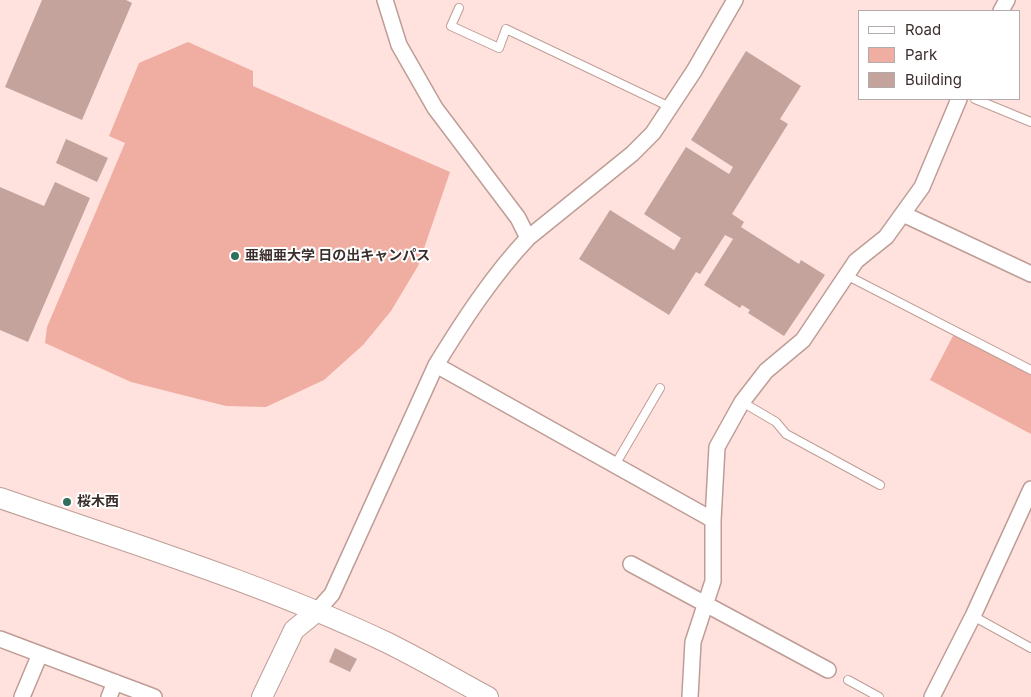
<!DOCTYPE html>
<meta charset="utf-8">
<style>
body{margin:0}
#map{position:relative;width:1031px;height:697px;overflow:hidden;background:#ffe2dd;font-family:Inter,sans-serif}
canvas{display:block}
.legend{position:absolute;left:858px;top:10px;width:162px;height:90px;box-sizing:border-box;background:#fff;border:1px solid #b1abab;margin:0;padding:6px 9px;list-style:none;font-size:15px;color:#3b2e2c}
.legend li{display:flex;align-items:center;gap:10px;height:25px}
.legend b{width:25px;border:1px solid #b1abab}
</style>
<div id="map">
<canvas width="1031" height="697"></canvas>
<ul class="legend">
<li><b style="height:6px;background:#fff"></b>Road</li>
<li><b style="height:14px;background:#f0ada1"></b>Park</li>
<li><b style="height:14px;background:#c4a39d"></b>Building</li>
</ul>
</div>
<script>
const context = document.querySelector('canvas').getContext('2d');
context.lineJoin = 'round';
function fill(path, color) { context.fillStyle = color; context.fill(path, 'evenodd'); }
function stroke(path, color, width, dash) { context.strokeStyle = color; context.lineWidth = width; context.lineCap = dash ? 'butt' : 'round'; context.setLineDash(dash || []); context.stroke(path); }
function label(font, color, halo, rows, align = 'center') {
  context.font = font + ' Inter,"Noto Sans JP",sans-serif'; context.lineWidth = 4; context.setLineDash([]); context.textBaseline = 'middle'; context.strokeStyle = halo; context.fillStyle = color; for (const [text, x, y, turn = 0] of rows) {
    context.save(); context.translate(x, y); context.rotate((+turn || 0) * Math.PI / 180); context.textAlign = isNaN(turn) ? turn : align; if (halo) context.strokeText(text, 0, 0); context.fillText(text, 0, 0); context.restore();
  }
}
fill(new Path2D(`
 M188,42L253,71V86L450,172L418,266L391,311L363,345L324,380L266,407L226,406L131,382L45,343L47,327L125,143L109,136L139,63Z
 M954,334L1031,374V434L930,380Z`), '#f0ada1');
fill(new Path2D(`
 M42,0H126L132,3L82,120L5,87Z
 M746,51L801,86L780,119L788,124L732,214L744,222L741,227L799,264L801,260L825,275L784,336L748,313L750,310L742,305L740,308L704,285L733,239L725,235L700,274L696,272L669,315L579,259L610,210L674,250L681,238L644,214L686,147L729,174L733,167L691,140Z
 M66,139L108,158L97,182L56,163Z
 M55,182L90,198L28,342L0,330V187L44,206Z
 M335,648L357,659L350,672L329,662Z`), '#c4a39d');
const service = new Path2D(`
 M459,8L451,26L499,48L506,29L670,107
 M975,99L1031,122
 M846,275L1031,370
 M742,402L776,422L786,434L880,485
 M615,465L660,388
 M973,616L1031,648
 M848,680L879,697`);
const minor = new Path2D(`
 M385,0L399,45L435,108L518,218L528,238
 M1001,11L1007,0
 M903,214L1031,274
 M436,365L713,520
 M631,564L828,670
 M316,612L332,594L436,365C463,321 493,275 528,238L632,154L653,133L694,71L735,0
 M0,639L154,697
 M22,697L40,654
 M109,697L115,682
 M690,697L693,642L713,581V520L717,447L742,402L766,371L803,340L856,261L886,237L922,187L959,99
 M932,697L973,616L1031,489`);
const tertiary = new Path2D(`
 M0,498C130,543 264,584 388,643C422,660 455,679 488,697
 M262,697L294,630L316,612`);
stroke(service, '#be9d96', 10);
stroke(minor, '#be9d96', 18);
stroke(tertiary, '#be9d96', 22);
stroke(service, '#fff', 8);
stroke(minor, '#fff', 15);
stroke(tertiary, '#fff', 20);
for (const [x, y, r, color] of [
 [235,256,5,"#2f6f5e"],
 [67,502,5,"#2f6f5e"]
]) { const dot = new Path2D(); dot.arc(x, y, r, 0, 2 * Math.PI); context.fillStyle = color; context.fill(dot); stroke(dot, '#fff', 2); }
label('bold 14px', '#3b2e2c', '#fff', [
 ["亜細亜大学 日の出キャンパス",245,256],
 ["桜木西",77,502]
], 'left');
</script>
